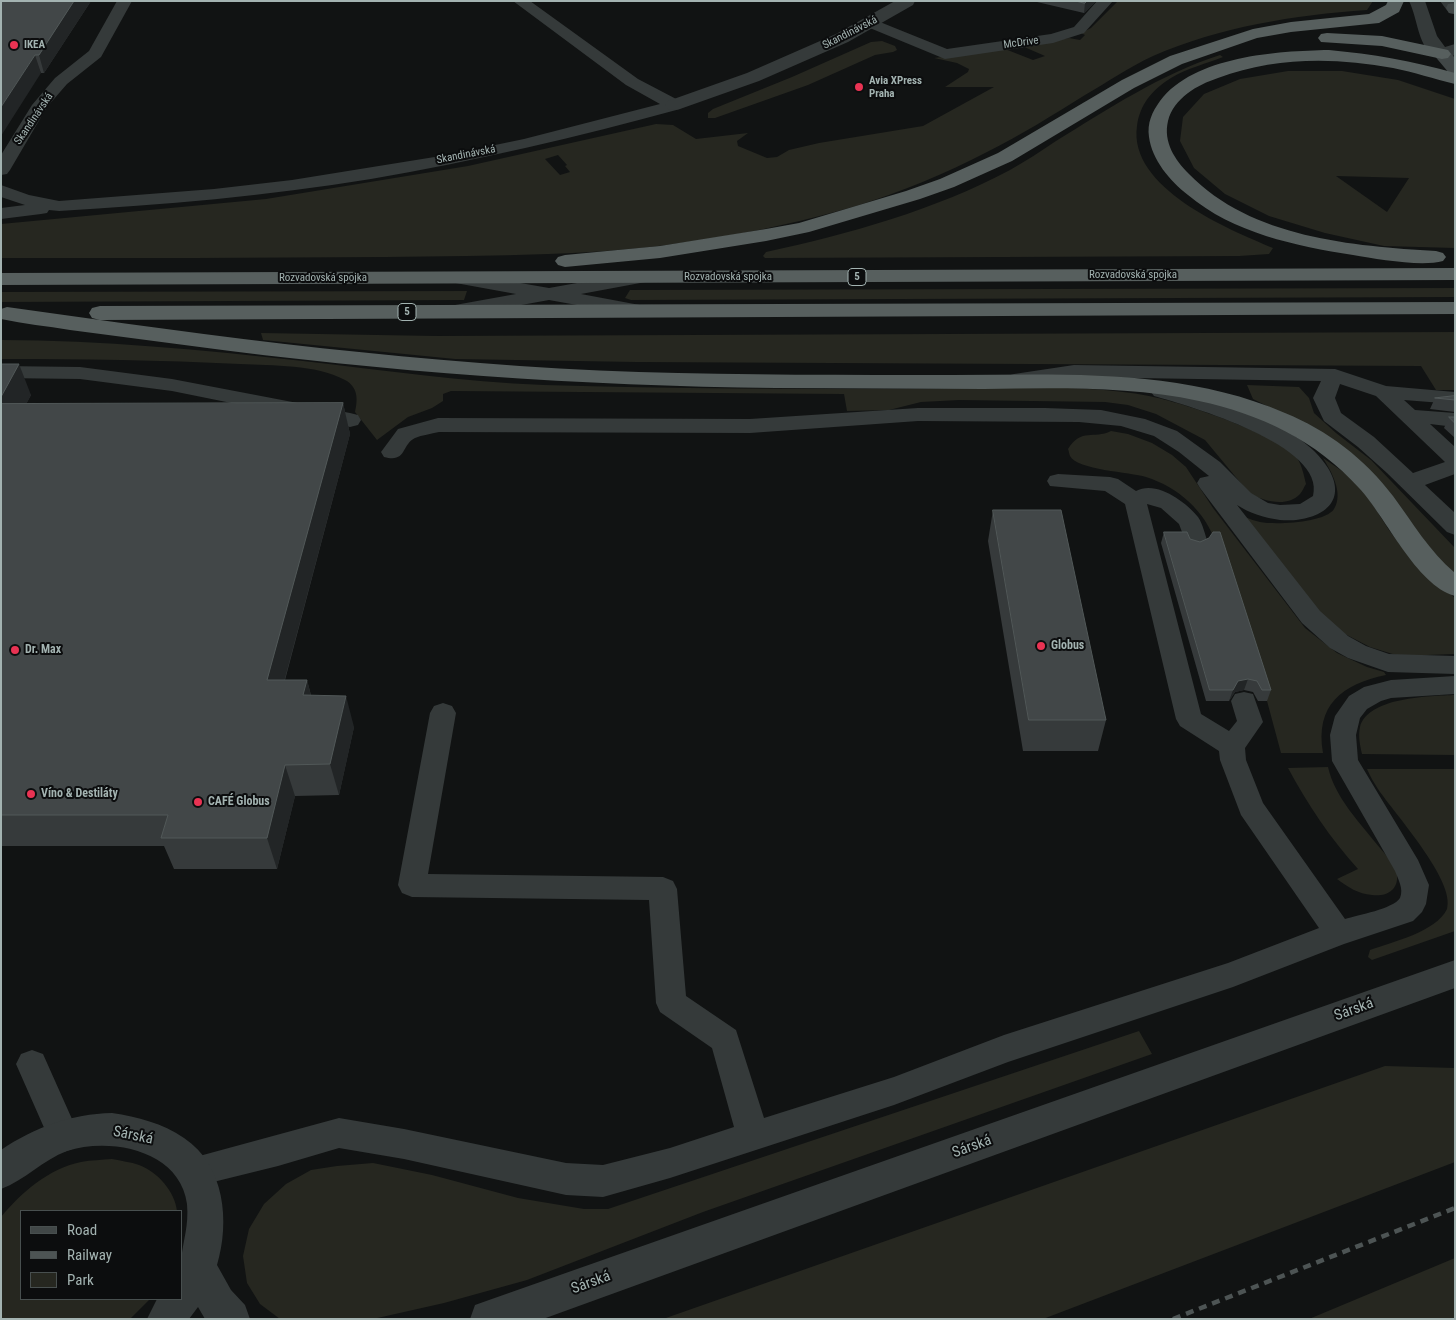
<!DOCTYPE html>
<meta charset="utf-8">
<style>
body{margin:0}
#map{position:relative;width:1456px;height:1320px;overflow:hidden;background:#111313;font-family:"Roboto Condensed",sans-serif}
canvas{display:block}
.frame{position:absolute;inset:0;border:2px solid #a3b3b1;pointer-events:none}
.legend{position:absolute;left:20px;top:1210px;width:162px;height:90px;box-sizing:border-box;background:#0c0d0e;border:1px solid #484f4f;margin:0;padding:6px 9px;list-style:none;font-size:15px;color:#a3b3b1}
.legend li{display:flex;align-items:center;gap:10px;height:25px}
.legend b{width:25px;border:1px solid #484f4f}
</style>
<div id="map">
<canvas width="1456" height="1320"></canvas>
<div class="frame"></div>
<ul class="legend">
<li><b style="height:6px;background:#414747"></b>Road</li>
<li><b style="height:6px;background:#4d5454"></b>Railway</li>
<li><b style="height:14px;background:#262720"></b>Park</li>
</ul>
</div>
<script>
const context = document.querySelector('canvas').getContext('2d');
context.lineJoin = 'round';
function fill(path, color) { context.fillStyle = color; context.fill(path, 'evenodd'); }
function stroke(path, color, width, dash) { context.strokeStyle = color; context.lineWidth = width; context.lineCap = dash ? 'butt' : 'round'; context.setLineDash(dash || []); context.stroke(path); }
function label(font, color, halo, rows, align = 'center') {
  context.font = font + ' "Roboto Condensed",sans-serif'; context.lineWidth = 4; context.setLineDash([]); context.textBaseline = 'middle'; context.strokeStyle = halo; context.fillStyle = color; for (const [text, x, y, turn = 0] of rows) {
    context.save(); context.translate(x, y); context.rotate((+turn || 0) * Math.PI / 180); context.textAlign = isNaN(turn) ? turn : align; if (halo) context.strokeText(text, 0, 0); context.fillText(text, 0, 0); context.restore();
  }
}
fill(new Path2D(`
 M1118,1H1373L1367,10C1295,15 1219,27 1153,56C1129,67 1108,82 1085,95C1053,115 1021,135 987,152C945,174 901,192 856,206C757,235 651,251 548,254C494,256 439,256 385,257C257,258 129,258 1,258V224L266,199L468,166L656,124L673,125L696,139L748,133L737,141L738,146L767,158L777,157L789,150L819,143L923,126L994,87H945L968,72L969,69L957,63L934,58L1005,49L1033,60L1045,56L1022,46L1069,38L1080,40L1085,35L1081,33L1091,28ZM558,155L567,165L565,166L570,172L560,175L545,159Z
 M882,41L895,46L897,50L893,52L875,55L808,85L715,118H708V113L713,109L792,77L871,42Z
 M1220,55L1223,57C1206,64 1187,68 1171,78C1152,90 1140,104 1137,126C1128,188 1228,229 1273,248L1269,254L1239,256L765,258L763,256L766,252C849,234 935,210 1010,170C1026,161 1041,151 1056,141C1108,109 1161,74 1220,55Z
 M1288,71H1342L1398,80L1455,99V248L1384,246L1325,233L1269,216L1225,194L1194,168L1180,141L1183,117L1204,94L1240,79ZM1336,176L1409,178L1387,212Z
 M1455,288V297L631,300L625,298L630,290Z
 M467,291L464,300L1,302V292Z
 M1455,332V390H1436L1421,366L637,362L455,359L263,340L261,333L436,336Z
 M1,340C102,340 203,350 303,361C383,370 463,382 544,385C672,389 800,389 928,389C999,389 1079,383 1149,396C1181,402 1277,434 1297,458C1302,465 1304,476 1306,484C1304,487 1302,492 1300,494C1287,508 1263,501 1249,493L1205,440L1156,414L1128,405L1105,402L959,400L921,402L889,410L847,411L844,394L451,391L443,394V401L432,408L408,417L377,440L355,412C358,399 358,387 345,380C315,364 273,366 240,364C161,360 81,359 1,359Z
 M1247,385L1299,387L1309,398L1314,413L1336,433L1371,460L1455,548V575L1293,419L1253,399Z
 M1111,431L1128,434L1152,443L1172,455L1186,467L1213,508L1305,628L1337,653L1367,667L1384,672L1386,675C1342,684 1315,705 1323,753H1281L1267,701L1216,543C1205,511 1178,487 1146,477C1130,472 1077,470 1070,456C1069,454 1069,451 1068,449C1082,427 1093,440 1111,431Z
 M1323,458L1348,475L1362,488L1389,530L1410,558L1455,598V654L1399,656L1370,647L1345,634L1324,618L1245,517C1250,519 1255,521 1260,522C1275,525 1325,523 1334,509C1344,493 1331,471 1323,458Z
 M1455,695V755L1362,754C1360,745 1358,736 1360,727C1368,697 1430,696 1455,695Z
 M1328,767C1335,798 1361,824 1380,848C1386,855 1395,865 1397,874C1399,891 1385,897 1372,895C1358,894 1348,887 1337,879L1358,869C1330,838 1308,805 1288,768Z
 M1367,769H1455V931L1372,960L1368,957L1370,950C1392,942 1436,932 1447,909C1456,881 1394,813 1378,789C1374,783 1370,776 1367,769Z
 M1139,1031L1152,1054L703,1212L527,1280L444,1303L373,1319H280L260,1304L247,1283L243,1256L249,1229L264,1204L286,1184L311,1170L337,1166L373,1163L432,1175L518,1198L584,1209H608Z
 M1385,1066L1455,1068V1162L1043,1319H663Z
 M112,1159C121,1161 131,1162 139,1165C158,1172 175,1192 177,1211H21V1299H150L130,1319H1V1217C22,1192 48,1169 81,1162C91,1160 102,1160 112,1159Z
 M1455,1258V1319H1309Z`), '#262720');
fill(new Path2D(`
 M117,1H132L101,57L67,84L47,107L10,170L7,174L1,175V155L32,105L55,78L89,51Z
 M513,1H530L638,79L680,101L682,105L680,109C578,137 475,161 371,179C267,196 163,205 59,211L49,210L47,213L41,214L1,219V208L25,205L1,197V185L29,195L59,201L214,189L292,180L447,155L524,139L660,104L626,85Z
 M1097,1H1113L1084,33L1053,43L945,59L865,26L862,23L865,20H875L947,49L1051,34L1074,27Z
 M644,271L651,273L654,277L651,281L581,294L645,306L648,310L645,314L638,316L549,300L455,317L448,315L445,311L448,307L455,305L516,294L450,282L447,278L450,274L457,272L549,288Z
 M1074,365L1335,369L1386,386L1455,392V404L1404,400L1415,410L1455,413V427L1430,424L1455,447V474L1425,485L1455,513V535L1447,532L1387,473L1358,447L1324,421L1313,398L1321,381L1074,377L1014,386L1007,384L1004,380L1007,376L1014,374ZM1340,384L1376,396L1445,462L1413,473L1374,437L1341,413L1335,398Z
 M1,366L80,367L172,379L350,413L358,415L361,420L358,425L350,427L172,391L80,379L1,378Z
 M1161,386C1210,398 1301,422 1328,468C1351,506 1314,523 1280,520C1265,518 1249,513 1237,505L1320,611L1348,636L1366,646L1389,654L1455,656V674L1388,672L1348,658L1330,648L1302,623L1200,488L1197,483L1200,478L1209,476L1179,452L1154,436L1121,426L1079,422L918,421L750,433L439,432C431,434 422,435 415,438C401,445 407,463 384,457L381,452L398,429L438,418L750,419L918,408H1045L1101,410L1145,419L1177,431L1220,462L1251,493L1268,503L1280,505L1300,504L1313,496C1327,445 1189,406 1154,396L1151,392L1154,388Z
 M1058,474L1110,477L1118,479L1136,491C1156,480 1185,501 1198,517C1203,524 1205,535 1208,543L1204,548L1196,551L1188,548L1179,524L1161,508L1147,504L1201,714L1229,731L1237,721L1231,701L1235,694L1244,692L1253,694L1263,722L1245,748L1246,760L1263,803L1345,919C1358,915 1393,909 1400,898C1404,889 1398,879 1395,871L1332,761L1330,735L1335,716L1349,696L1364,687L1391,680L1455,676V694L1391,698L1381,701L1367,709L1360,718L1356,735L1358,760L1418,860L1429,885L1426,904L1422,912L1413,921L1344,944L1233,987L1008,1062L894,1105L670,1178L603,1197L566,1195L404,1159L339,1148L278,1166L193,1187L181,1183L177,1172L181,1161L339,1118L404,1129L566,1163L603,1165L670,1148L734,1127L712,1048L660,1012L656,1003L649,900L412,897L402,893L398,885L430,713L434,706L443,703L452,706L456,713L428,874L663,877L673,881L677,889L686,996L736,1030L764,1118L894,1077L1004,1035L1228,963L1319,928L1241,815L1220,760L1219,751L1180,726L1176,719L1125,504L1105,491L1050,486L1047,481L1050,476Z
 M32,1050L43,1054L80,1137L75,1148L64,1152L53,1148L16,1064L21,1054Z`), '#353a3a');
fill(new Path2D(`
 M895,1H915L913,5L848,42L759,81L680,109L674,110L668,109L665,105L668,101L747,73L836,34Z
 M1409,1H1425L1437,36L1445,47L1455,44V55C1418,69 1420,22 1409,1Z
 M1440,1H1455V14L1449,13Z`), '#353a3a');
fill(new Path2D(`
 M1455,960V988L543,1319H470L475,1305L489,1300Z
 M112,1113C138,1117 162,1123 184,1138C225,1165 230,1222 217,1265L231,1290L245,1305L250,1319H205L198,1307L189,1319H147L157,1299H181C181,1286 180,1273 181,1261C183,1240 189,1226 187,1204C180,1150 110,1137 67,1151C43,1160 25,1180 1,1189V1150C35,1127 71,1114 112,1113Z`), '#353a3a');
fill(new Path2D(`
 M1455,3V14L1449,13L1446,8L1448,4Z
 M1442,49L1448,50L1455,58V74L1449,73L1433,54L1436,50Z`), '#414747');
fill(new Path2D(`
 M1388,1H1404L1399,12L1379,23L1291,32L1257,38L1182,64L1134,88L1012,161L954,187L920,199L809,232L766,241L660,258L565,267L558,265L555,261L558,257L565,255L660,246L766,229L799,223L906,191L940,179L998,153L1122,80L1170,56L1253,29L1291,22L1369,14L1386,5Z
 M1327,33L1382,36L1448,50L1451,54L1448,58L1442,59L1382,46L1321,42L1318,38L1321,34Z
 M1329,50C1372,54 1413,61 1455,73V84C1434,79 1414,72 1393,68C1334,57 1274,57 1218,78C1197,85 1174,98 1168,121C1163,142 1175,160 1189,174C1251,238 1353,246 1436,251L1443,253L1446,257L1443,261C1421,267 1377,259 1353,255C1296,246 1233,233 1188,195C1170,181 1152,160 1149,137C1147,123 1152,112 1160,101C1194,56 1277,51 1329,50Z
 M1455,268V280L1,285V273Z
 M1455,302V314L100,320L92,318L89,313L92,308L100,306Z
 M7,307C217,337 427,365 639,372C743,375 848,375 953,375C1064,375 1180,368 1285,413C1327,430 1365,459 1393,496C1413,523 1429,551 1455,573V596C1416,585 1386,517 1359,488C1317,441 1260,414 1199,401C1129,386 1056,388 984,389C915,389 846,388 776,388C580,386 386,372 192,346C151,341 111,335 70,330C47,326 24,324 1,319V309Z`), '#575f5e');
stroke(new Path2D(`
 M1173,1319L1455,1208`), '#4d5454', 4.5, [8, 6]);
fill(new Path2D(`
 M1,1H91L44,73H41Z
 M1037,1H1096L1084,13L1037,2Z
 M1,364L31,395L26,404L343,403L350,434L285,680H307L311,695L354,727L339,795L295,796L277,869H174L164,846H1Z
 M1455,396V412L1430,409L1435,398Z
 M1449,417H1455V438L1444,428Z
 M993,510L1106,720L1098,751H1023L988,541Z
 M1164,532L1200,542L1209,538L1271,690L1267,701H1258L1253,692L1244,690L1235,692L1229,701H1206L1161,543Z`), '#363a3b');
fill(new Path2D(`
 M74,1H91L44,73L39,55Z
 M1087,1H1096L1084,13L1085,3Z
 M35,55L41,73L1,136V107Z
 M19,364L31,395L10,435L1,413V397Z
 M343,403L350,434L276,712L267,680Z
 M1248,679L1244,690L1235,692L1229,701L1233,690L1238,681Z
 M307,680L315,712L303,695Z
 M346,696L354,727L339,795L330,764Z
 M285,765L295,796L277,869L267,838Z`), '#222526');
const building = new Path2D(`
 M1,1H74L39,55H35L1,107Z
 M1076,1H1087L1085,3Z
 M1,364H19L1,397Z
 M1455,396V400L1435,398Z
 M343,403L267,680H307L303,695L346,696L330,764L285,765L267,838H161L168,815H1V404Z
 M1449,417H1455V423Z
 M993,510H1061L1106,720H1029Z
 M1164,532H1187L1190,539L1200,542L1209,538L1213,532H1220L1271,690H1262L1257,681L1248,679L1238,681L1233,690H1210Z`);
fill(building, '#424748');
stroke(building, '#515858', 1);
for (const [x, y, r, color] of [
 [14,45,5,"#e93353"],
 [859,87,5,"#e93353"],
 [1041,646,5,"#e93353"],
 [15,650,5,"#e93353"],
 [31,794,5,"#e93353"],
 [198,802,5,"#e93353"]
]) { const dot = new Path2D(); dot.arc(x, y, r, 0, 2 * Math.PI); context.fillStyle = color; context.fill(dot); stroke(dot, '#0c0d0e', 2); }
label('11px', '#a3b3b1', '#0c0d0e', [
 ["Skandinávská",850,33,-27],
 ["McDrive",1021,43,-8],
 ["Skandinávská",34,119,-56],
 ["Skandinávská",466,155,-11],
 ["Rozvadovská spojka",1133,275],
 ["Rozvadovská spojka",728,277],
 ["Rozvadovská spojka",323,278]
]);
label('bold 11px', '#a3b3b1', '#0c0d0e', [
 ["IKEA",24,45],
 ["Avia XPress",869,81],
 ["Praha",869,94]
], 'left');
for (const [x, y, w] of [
 [857,277,18],
 [407,312,18]
]) { const box = new Path2D(); box.roundRect(x - w / 2, y - 8.5, w, 17, 4); context.fillStyle = '#0c0d0e'; context.fill(box); stroke(box, '#a3b3b1', 1); }
label('bold 11px', '#a3b3b1', null, [
 ["5",857,277],
 ["5",407,312]
]);
label('bold 12px', '#a3b3b1', '#0c0d0e', [
 ["Globus",1051,646],
 ["Dr. Max",25,650],
 ["Víno & Destiláty",41,794],
 ["CAFÉ Globus",208,802]
], 'left');
label('15px', '#a3b3b1', '#0c0d0e', [
 ["Sárská",1354,1010,-20],
 ["Sárská",133,1136,12],
 ["Sárská",972,1147,-20],
 ["Sárská",591,1283,-20]
]);
</script>
